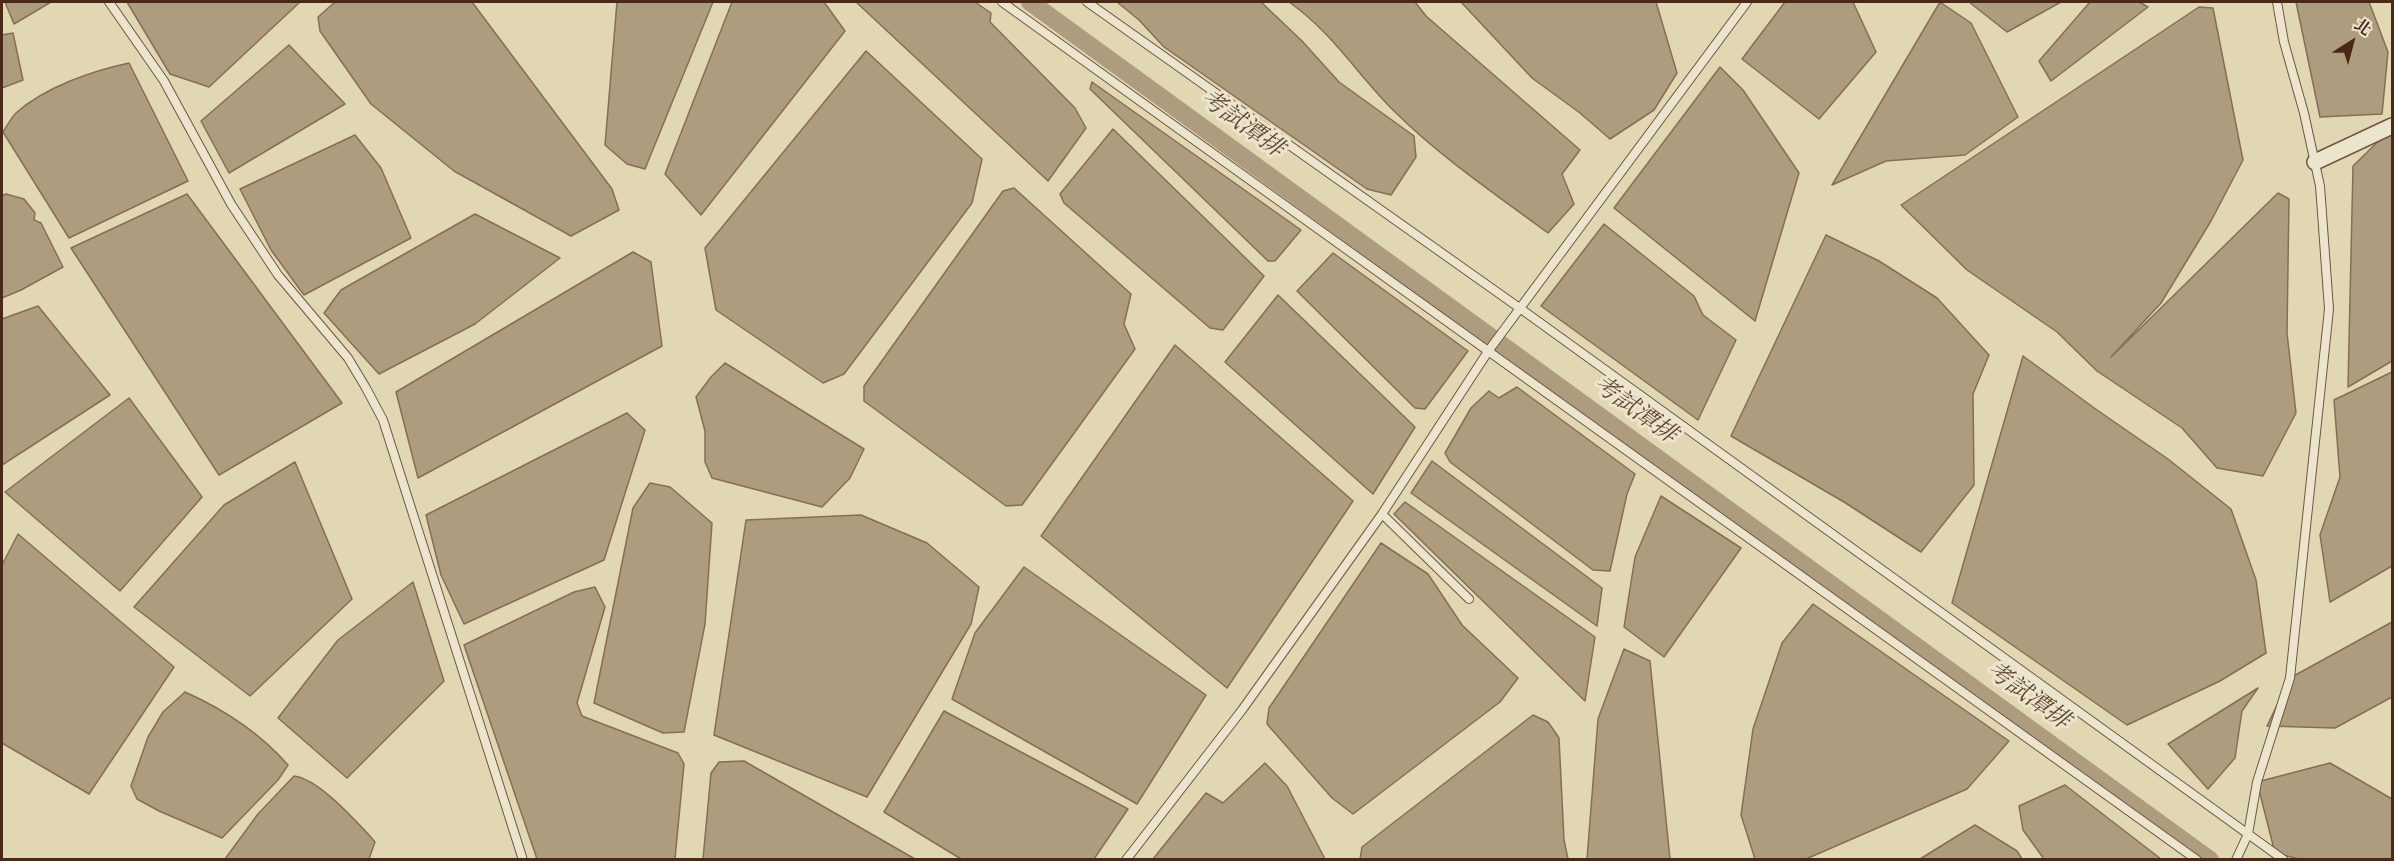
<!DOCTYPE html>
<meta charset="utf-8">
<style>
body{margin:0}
#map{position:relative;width:2394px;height:861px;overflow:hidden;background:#e1d7b3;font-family:"IM FELL Double Pica","Noto Serif TC",serif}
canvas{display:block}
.frame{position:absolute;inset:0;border:3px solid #4a2918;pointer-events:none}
.north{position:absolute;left:2322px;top:12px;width:60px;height:60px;-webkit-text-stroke:4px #ece5ce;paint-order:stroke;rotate:36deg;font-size:16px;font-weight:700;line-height:24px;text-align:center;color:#4a2918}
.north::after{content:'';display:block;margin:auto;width:21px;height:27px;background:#4a2918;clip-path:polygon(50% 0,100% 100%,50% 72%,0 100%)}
</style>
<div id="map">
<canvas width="2394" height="861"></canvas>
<div class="frame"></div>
<div class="north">北</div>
</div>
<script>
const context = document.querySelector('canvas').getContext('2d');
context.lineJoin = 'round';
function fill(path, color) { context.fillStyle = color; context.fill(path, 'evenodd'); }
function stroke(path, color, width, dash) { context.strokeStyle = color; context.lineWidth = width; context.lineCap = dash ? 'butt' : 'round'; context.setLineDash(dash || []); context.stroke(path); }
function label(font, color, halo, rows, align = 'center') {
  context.font = font + ' "IM FELL Double Pica","Noto Serif TC",serif'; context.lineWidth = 6; context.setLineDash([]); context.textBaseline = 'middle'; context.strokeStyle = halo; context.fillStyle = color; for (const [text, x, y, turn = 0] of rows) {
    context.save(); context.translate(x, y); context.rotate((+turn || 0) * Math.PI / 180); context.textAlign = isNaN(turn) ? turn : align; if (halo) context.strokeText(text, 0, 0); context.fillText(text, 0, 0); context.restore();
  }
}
const water = new Path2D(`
 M5,2H51L14,24Z
 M127,2H300L209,87L170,74Z
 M335,2H472L612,189L619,210L571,236L454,171L371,104L320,31L318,17Z
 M617,2H713L645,169L627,164L605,145Z
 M732,2H824L845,31L701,215L665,174Z
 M856,2H975L991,13L990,22L1075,108L1086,128L1048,181Z
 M1117,2H1261L1302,41L1339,82L1414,136L1416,157L1391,195L1367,189L1164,47L1139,20Z
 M1289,2H1415L1426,16L1580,150L1562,174L1574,204L1548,233C1495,194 1439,156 1393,110C1356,73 1333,33 1289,2Z
 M1461,2H1656L1677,73L1654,110L1610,139L1580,113L1532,78Z
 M1785,2H1853L1876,52L1819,119L1742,59Z
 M1940,2L1971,23L2018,117L1965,155L1886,161L1832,185Z
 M1969,2H2061L2007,32Z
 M2090,2H2139L2148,7L2051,81L2039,61Z
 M2296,2H2369L2388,52L2382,114L2320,117Z
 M2199,7L2213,8L2243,160L2211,221L2161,303L2111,357L2278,193L2289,199L2287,333L2296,413L2263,476L2217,468L2182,428L2097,371L2057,332L1967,270L1901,205Z
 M13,33L23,80L2,88V35Z
 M289,45L345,104L229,173L201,121Z
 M866,51L982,159L972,203L844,374L823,383L716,310L705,248Z
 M129,63L188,181L69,238L3,132C7,126 11,118 16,113C45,87 92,71 129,63Z
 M1720,67L1743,90L1799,173L1755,321L1614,208Z
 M1092,82L1301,230L1275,261H1268L1090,89Z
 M2392,128V361L2348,387L2353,166Z
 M1113,129L1264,276L1223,330L1210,328L1064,203L1060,194Z
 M355,135L381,168L411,238L304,295L271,250L240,189Z
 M1014,188L1131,294L1124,324L1135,349L1022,505L1006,506L864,401V386L1003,191Z
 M6,194L24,199L35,213L34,220L41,223L63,267L21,290L2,298V196Z
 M187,194L342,403L219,475L71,248Z
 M475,214L560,258L475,324L379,374L324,313L341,290Z
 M1604,224L1694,296L1703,315L1736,340L1698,420L1541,306Z
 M1826,235L1879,261L1937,298L1989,355L1973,394L1974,485L1921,552L1844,502L1731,436Z
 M633,252L651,262L662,346L418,478L396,392Z
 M1333,253L1468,351L1425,409L1415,408L1297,291Z
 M1278,295L1415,427L1373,494L1225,362Z
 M38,306L110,395L2,465V319Z
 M1175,345L1353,501L1227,688L1041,536Z
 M2023,356L2097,410L2168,459L2231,509L2256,580L2266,653L2220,681L2127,725L1952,603Z
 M725,363L864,449L850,478L822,507L712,478L705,462V431L696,397L711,377Z
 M2392,372V566L2330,602L2320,535L2340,477L2334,400Z
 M1517,387L1635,474L1627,494L1610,571L1593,570L1450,462L1445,453L1471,408L1489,391L1499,398Z
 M129,398L202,497L120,591L5,492Z
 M627,413L645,430L604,560L464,624L441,575L426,515Z
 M1432,461L1602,588L1597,626L1411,493Z
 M295,462L352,599L250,696L134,607L224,505Z
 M650,483L670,487L712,523L705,624L684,732L663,733L594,703L633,508Z
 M1661,496L1741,548L1664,657L1624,627L1635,557Z
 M1405,502L1595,637L1585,701L1394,514Z
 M861,515L927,543L979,587L971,624L867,797L714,735L746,520Z
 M18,534L174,667L89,794L2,743V565Z
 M1381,543L1428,574L1462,625L1518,678L1500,702L1353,814L1332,798L1267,724L1269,708Z
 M1024,567L1206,695L1137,804L952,699L975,633Z
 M413,582L444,681L347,778L278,718L338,640Z
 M595,587L605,607L577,703L582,716L678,753L684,764L675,859H537L464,645L574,592Z
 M1813,604L2009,741L1967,789L1806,859H1755L1741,815L1753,729L1782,643Z
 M2392,622V697L2335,728L2267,726L2290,678Z
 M1624,649L1650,661L1670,859H1587L1598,719Z
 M2258,688L2242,711L2235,758L2208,789L2168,744Z
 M185,692C223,709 260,733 288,765L278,780L222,838L159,811L137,799L131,786L148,737L163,712Z
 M944,711L1128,809L1094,859H961L884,812Z
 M1533,715L1548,722L1559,738L1564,840L1568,859H1360L1362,847Z
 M744,761L915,859H703L711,773L719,762Z
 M1265,763L1287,786L1325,859H1153L1206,793L1223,803Z
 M2330,763L2392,799V859H2299L2275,853L2257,782Z
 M294,776C318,779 352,817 369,835L375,842L369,859H225L258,814Z
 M2065,785L2161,859H2044L2023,830L2019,806Z
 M1975,825L2017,851L2022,859H1920Z`);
fill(water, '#ae9c7e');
stroke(water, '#866e55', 1.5);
stroke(new Path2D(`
 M1030,2L2210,860`), '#ae9c7e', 18);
const service = new Path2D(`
 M109,2L164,81L231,204L278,275L348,358L366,388L383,420L523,860
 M1002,2L2197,860
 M1087,2L1521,309L2284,860
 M1382,514L1469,599
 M1126,860L1242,710L1382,514L1489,350L1747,2
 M2236,860L2248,834L2257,782L2290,678L2329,309L2320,186L2304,113L2284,42L2277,2`);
const minor = new Path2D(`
 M2315,162L2392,126`);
stroke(service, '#70543f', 10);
stroke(minor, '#70543f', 18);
stroke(service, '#ece5ce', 8);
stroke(minor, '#ece5ce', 15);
label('italic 24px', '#634632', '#ece5ce', [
 ["考試潭排",1241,125,36],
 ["考試潭排",1634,411,36],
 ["考試潭排",2027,697,36]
]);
</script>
